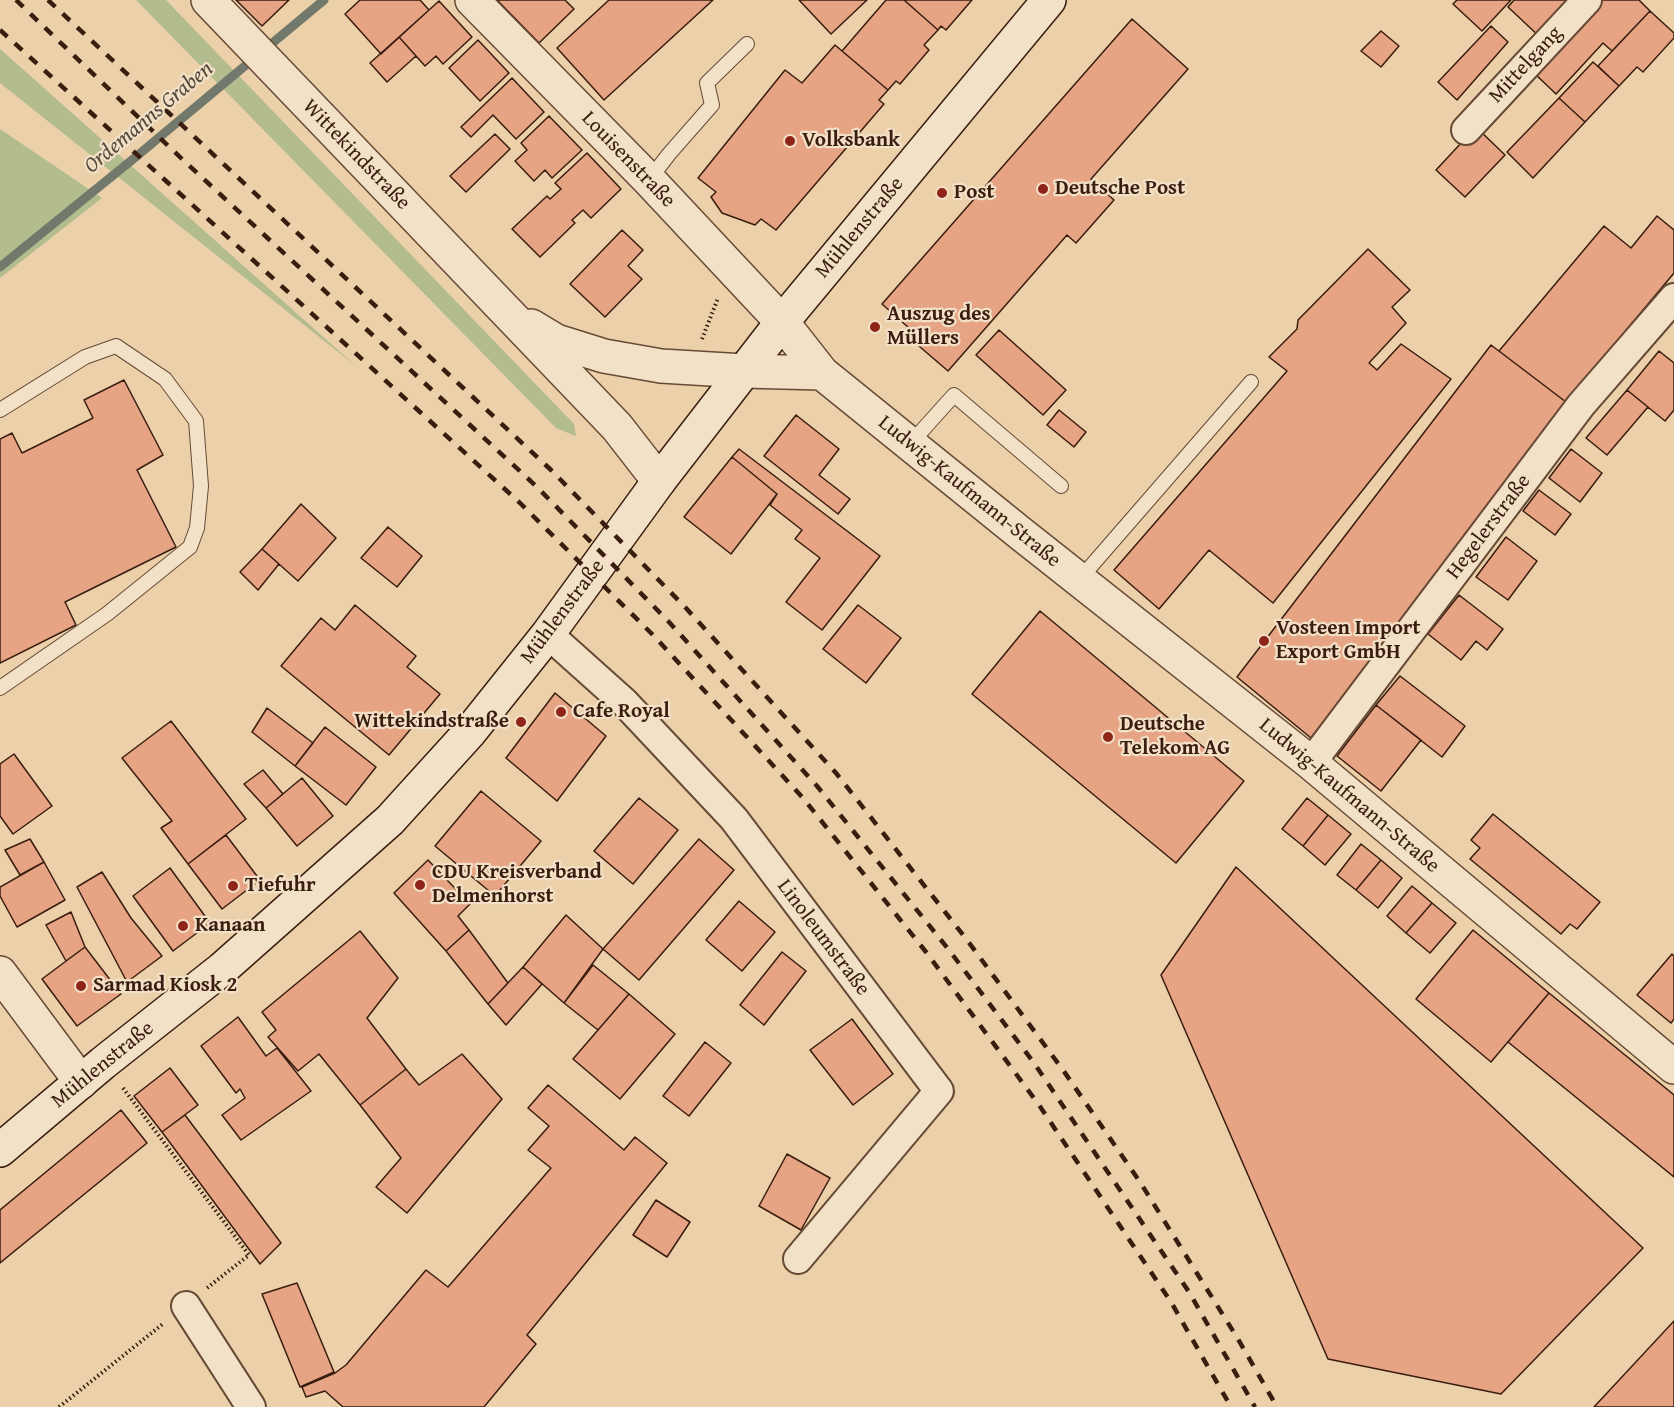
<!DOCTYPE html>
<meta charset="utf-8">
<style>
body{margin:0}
canvas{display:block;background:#ebd0a9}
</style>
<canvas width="1674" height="1407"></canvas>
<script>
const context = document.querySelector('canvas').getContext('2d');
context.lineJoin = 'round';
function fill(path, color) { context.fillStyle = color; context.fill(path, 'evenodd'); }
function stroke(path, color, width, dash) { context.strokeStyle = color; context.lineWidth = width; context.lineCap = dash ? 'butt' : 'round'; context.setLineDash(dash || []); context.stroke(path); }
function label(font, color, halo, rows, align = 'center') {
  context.font = font + ' "Gentium Book Plus",serif'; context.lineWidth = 4.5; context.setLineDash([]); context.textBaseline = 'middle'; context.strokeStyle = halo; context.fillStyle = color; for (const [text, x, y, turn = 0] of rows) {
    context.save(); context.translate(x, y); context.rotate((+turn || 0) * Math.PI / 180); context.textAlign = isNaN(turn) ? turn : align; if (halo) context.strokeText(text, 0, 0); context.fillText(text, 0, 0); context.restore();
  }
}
fill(new Path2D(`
 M136,0H166L574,424L576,436L556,428Z
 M0,49L26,72L357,367L0,83Z
 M0,129L102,198L0,278Z`), '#b2bc8c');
stroke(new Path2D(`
 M0,267L132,160L324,0`), '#72796c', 9);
const building = new Path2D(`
 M236,0H289L262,26Z
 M360,0H420L429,10L381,54L345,14Z
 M497,0H565L574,9L539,43Z
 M609,0H713L604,100L557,48Z
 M799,0H867L831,34Z
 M886,0H904L938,30L924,45L929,50L900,84L896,81L888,90L842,51Z
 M904,0H972L946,30L941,26L938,30Z
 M1457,0H1511L1482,31L1453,4Z
 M1514,0H1565L1572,7L1542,39L1508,7Z
 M1602,0H1639L1650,11L1612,51L1603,43L1556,94L1534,73Z
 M439,1L472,37L443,64L436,56L425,66L399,37Z
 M1650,11L1674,33V38L1643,72L1637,67L1619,86L1598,66Z
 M1132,19L1188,69L1091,179L1114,200L1076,243L1067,235L948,371L905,334L909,328L882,304Z
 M1491,26L1508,42L1457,100L1438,82Z
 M1381,31L1399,46L1381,67L1361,51Z
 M399,37L416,56L387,82L370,63Z
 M478,40L509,73L480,101L449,68Z
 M835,45L888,90L879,100L884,104L776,230L761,219L755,225L722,213L711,197L716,192L698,178L785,70L802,83Z
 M1593,62L1619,86L1585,122L1559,98Z
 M512,78L544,112L516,139L493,115L471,137L461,127Z
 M1559,98L1585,122L1533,178L1507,152Z
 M549,116L582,150L552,178L545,170L534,181L515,161L527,150L521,143Z
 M1476,127L1505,155L1465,197L1436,170Z
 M495,134L510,149L466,192L450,176Z
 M587,153L621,189L591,218L583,210L572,220L575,223L540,257L512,229L547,196L550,199L561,189L555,183Z
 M1657,216L1674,230V273L1566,402L1499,351L1604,226L1631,248Z
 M622,230L643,250L628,266L642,279L605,317L570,284Z
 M1368,249L1410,290L1392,307L1406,323L1369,363L1377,370L1401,344L1451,379L1273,603L1209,550L1159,609L1114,570L1287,371L1269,357L1297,329L1298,320Z
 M999,330L1066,390L1043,415L976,355Z
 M1491,345L1566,402L1311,738L1237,677Z
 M1659,351L1674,363V410L1665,421L1627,390Z
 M124,380L163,455L137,470L176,547L65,602L76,625L0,663V439L12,433L22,453L93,418L84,400Z
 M1627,390L1648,407L1607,455L1586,438Z
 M1059,410L1086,432L1074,447L1047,425Z
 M796,415L839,449L819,475L850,499L838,514L764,456Z
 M739,449L880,556L822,630L786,602L820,558L795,539L802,530L770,505L777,494L732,457Z
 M1571,449L1602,473L1580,502L1549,478Z
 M732,457L777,494L731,554L684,517Z
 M1539,490L1571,514L1555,535L1523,511Z
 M301,504L336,538L298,581L262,549Z
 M388,527L422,556L397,587L361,558Z
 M1506,537L1537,561L1508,600L1476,577Z
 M262,549L279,564L258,590L240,572Z
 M1459,595L1503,629L1487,650L1476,641L1461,660L1428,634Z
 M355,605L416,656L407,667L440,694L389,755L281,666L321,618L335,630Z
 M858,605L901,638L866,683L823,649Z
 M1040,611L1244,781L1176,863L972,694Z
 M1400,676L1465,726L1442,757L1376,705Z
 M555,693L606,736L557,801L506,758Z
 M1376,705L1421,740L1381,791L1337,756Z
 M267,708L313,743L295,766L252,732Z
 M171,721L246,819L188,864L161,828L172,821L122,758Z
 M325,727L376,767L346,805L295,766Z
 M14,754L52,806L13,834L0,816V764Z
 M263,770L283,794L266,808L244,784Z
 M302,778L333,816L297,846L266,808Z
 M481,791L541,841L495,896L435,846Z
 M639,798L678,830L633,884L594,851Z
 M1307,798L1328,815L1303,846L1282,829Z
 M1493,814L1600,902L1577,929L1570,924L1561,934L1470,859L1480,848L1471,840Z
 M1328,815L1351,834L1325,865L1303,846Z
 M226,835L260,880L222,909L188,864Z
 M30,839L44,862L20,875L5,850Z
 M699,839L734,870L639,980L603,949Z
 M1361,844L1381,860L1356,890L1337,875Z
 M428,860L470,904L458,916L469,930L446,951L394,893Z
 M1381,860L1402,878L1378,908L1356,890Z
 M44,862L65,900L17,927L0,896V887Z
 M1236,867L1643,1248L1501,1394L1328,1359L1161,975Z
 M170,868L210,923L173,951L133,896Z
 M102,872L131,918L162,956L127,982L77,887Z
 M1412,886L1432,903L1406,933L1387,916Z
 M739,901L775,932L742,971L706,940Z
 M1432,903L1456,923L1430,953L1406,933Z
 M71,912L85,947L66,961L46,925Z
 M566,915L603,949L564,1003L523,967Z
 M469,930L508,983L488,1004L446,951Z
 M1473,930L1549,993L1491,1062L1416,999Z
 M360,931L398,978L367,1018L406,1069L360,1105L319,1054L298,1071L268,1037L276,1030L262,1012Z
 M85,947L121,994L77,1026L42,979Z
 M782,952L806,971L764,1025L740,1005Z
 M1672,954L1674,956V1019L1671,1023L1637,995Z
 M593,965L629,994L598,1030L564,1003Z
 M523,967L542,984L506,1025L488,1004Z
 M1549,993L1674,1095V1177L1508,1042Z
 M629,994L675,1034L620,1099L573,1059Z
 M238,1017L266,1056L277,1048L311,1091L241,1140L222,1115L245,1098L240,1089L236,1093L201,1046Z
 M852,1019L893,1074L853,1105L810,1050Z
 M705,1042L731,1063L689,1116L663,1096Z
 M462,1054L502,1099L407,1213L376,1187L401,1158L360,1105L406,1069L419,1085Z
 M170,1068L198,1105L162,1132L134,1096Z
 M548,1085L624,1150L635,1137L667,1163L527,1335L536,1344L484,1407H343L325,1391L306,1397L302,1387L335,1373L346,1365L426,1270L448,1287L551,1168L528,1150L549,1126L528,1108Z
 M121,1110L147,1143L0,1263V1210Z
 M185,1115L281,1243L260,1264L162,1132Z
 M787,1154L830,1178L801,1230L759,1206Z
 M656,1200L690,1222L667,1257L633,1235Z
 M297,1283L334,1372L300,1387L262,1294Z
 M1674,1321V1407H1594Z`);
fill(building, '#e7a485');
stroke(building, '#391d0e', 1.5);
const service = new Path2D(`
 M649,180L669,154L712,105L707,83L747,44
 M0,410L85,357L116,346L165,379L196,421L201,486L197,528L190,547L107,614L0,688
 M910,444L954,395L1061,486
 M1079,580L1251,382`);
const minor = new Path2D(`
 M1466,130L1587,0
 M548,634L625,703L734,819L939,1091L798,1259
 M1311,763L1581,405L1674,298
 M186,1306L251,1407`);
const tertiary = new Path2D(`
 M208,0L617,427L659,481
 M472,0L649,180L782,322L822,373L1020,533L1311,763L1674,1067
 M531,326L556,341L604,356L661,366L744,371L822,373
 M0,973L81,1082`);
const secondary = new Path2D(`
 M0,1150L103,1063L222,969L390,820L469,733L548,634L659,481L782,322L1049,0`);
stroke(service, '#664a35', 16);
stroke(minor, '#664a35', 32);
stroke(tertiary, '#664a35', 36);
stroke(secondary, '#391d0e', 36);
stroke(new Path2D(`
 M702,339L718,298
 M123,1088L249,1255L207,1288
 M59,1407L164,1323`), '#391d0e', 4, [1.5, 3]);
stroke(service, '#f2e0c7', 14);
stroke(minor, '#f2e0c7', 28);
stroke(tertiary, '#f2e0c7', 33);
stroke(secondary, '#f2e0c7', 33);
stroke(new Path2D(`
 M16,0L182,159L536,486L669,622L817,786L949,950L1034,1063L1189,1292L1255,1407
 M48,0L551,470L685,607L836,773L967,940L1063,1070L1140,1182L1238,1339L1277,1407
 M0,30L519,502L654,636L803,798L926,952L1039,1105L1171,1302L1231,1407`), '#391d0e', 4.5, [10, 10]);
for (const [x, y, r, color] of [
 [790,141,6,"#8f2418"],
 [1043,189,6,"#8f2418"],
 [942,193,6,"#8f2418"],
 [875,327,6,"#8f2418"],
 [1264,641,6,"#8f2418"],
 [561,712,6,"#8f2418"],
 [521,722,6,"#8f2418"],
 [1108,737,6,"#8f2418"],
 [420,885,6,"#8f2418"],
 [233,886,6,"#8f2418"],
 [183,926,6,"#8f2418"],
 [81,986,6,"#8f2418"]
]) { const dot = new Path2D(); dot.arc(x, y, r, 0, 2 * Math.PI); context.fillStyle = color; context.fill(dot); stroke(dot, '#f2e0c7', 2); }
label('21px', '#391d0e', '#f2e0c7', [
 ["Mittelgang",1526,65,-47],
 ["Wittekindstraße",356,155,46],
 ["Louisenstraße",628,160,46],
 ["Mühlenstraße",860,228,-50],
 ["Ludwig-Kaufmann-Straße",969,492,39],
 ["Hegelerstraße",1489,527,-53],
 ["Mühlenstraße",563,612,-53],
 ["Ludwig-Kaufmann-Straße",1349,796,40],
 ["Linoleumstraße",823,938,53],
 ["Mühlenstraße",103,1065,-39]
]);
label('bold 21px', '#391d0e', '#f2e0c7', [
 ["Volksbank",802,141],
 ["Deutsche Post",1055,189],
 ["Post",954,193],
 ["Auszug des",887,315],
 ["Müllers",887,339],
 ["Vosteen Import",1276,629],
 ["Export GmbH",1276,653],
 ["Cafe Royal",573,712],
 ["Wittekindstraße",509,722,"right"],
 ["Deutsche",1120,725],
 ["Telekom AG",1120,749],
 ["CDU Kreisverband",432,873],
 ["Delmenhorst",432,897],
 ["Tiefuhr",245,886],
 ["Kanaan",195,926],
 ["Sarmad Kiosk 2",93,986]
], 'left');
label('italic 22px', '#564b3d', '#f2e0c7', [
 ["Ordemanns Graben",149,118,-40]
]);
</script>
